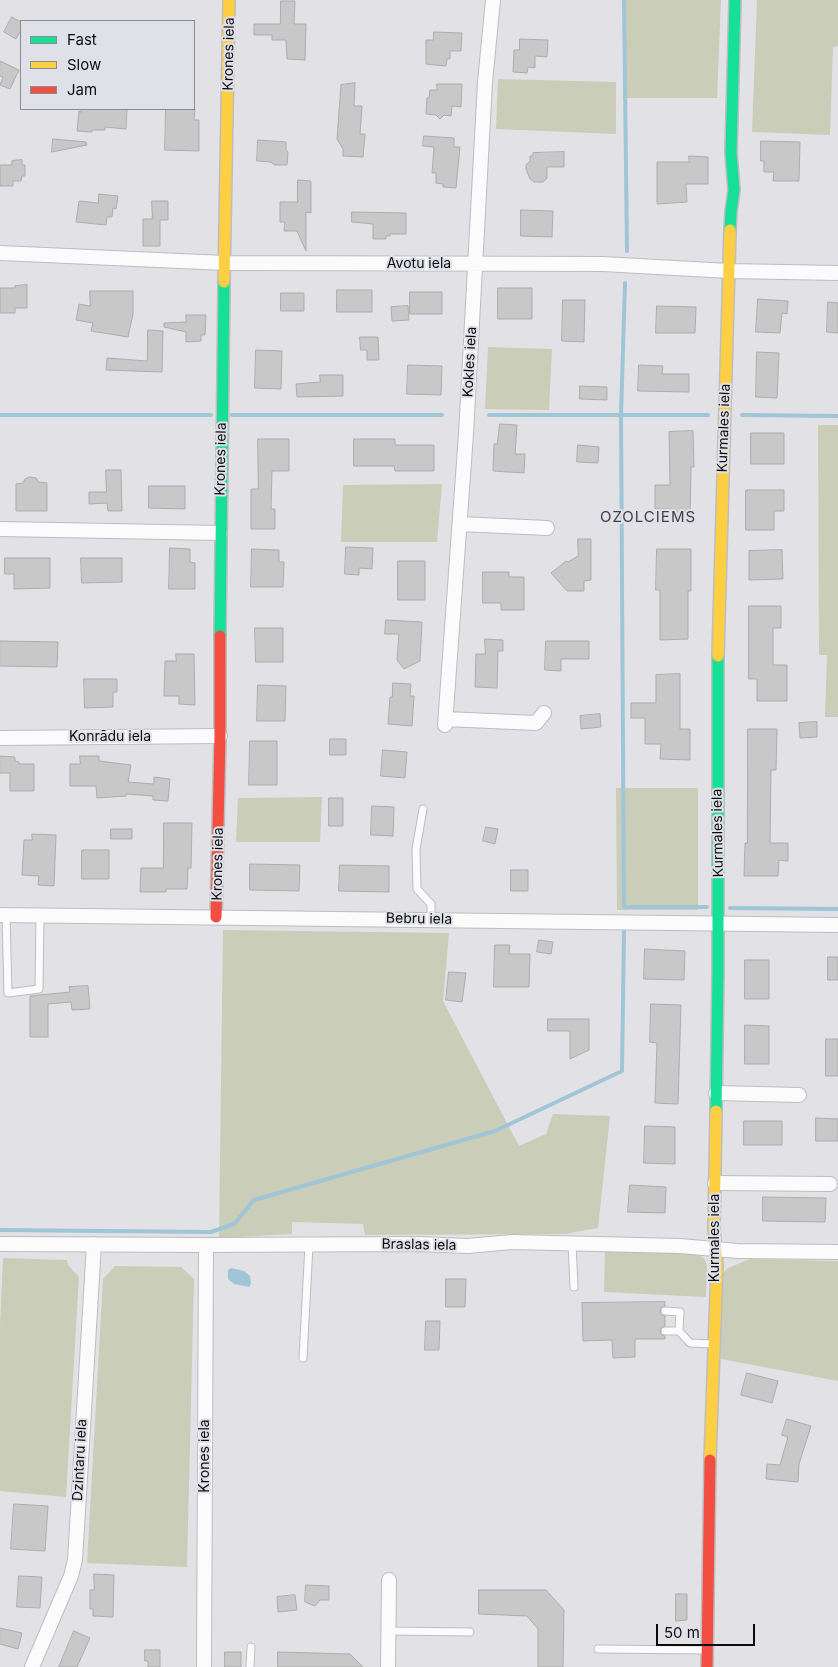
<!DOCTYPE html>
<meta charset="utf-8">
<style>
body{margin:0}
#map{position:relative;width:838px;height:1667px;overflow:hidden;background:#e2e2e6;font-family:Inter,sans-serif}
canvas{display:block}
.legend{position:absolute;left:20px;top:20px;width:175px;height:90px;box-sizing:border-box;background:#e0e1e8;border:1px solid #8b8c91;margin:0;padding:6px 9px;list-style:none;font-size:15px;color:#0c0c0e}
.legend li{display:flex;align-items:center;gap:10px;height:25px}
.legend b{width:25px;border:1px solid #8b8c91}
.scale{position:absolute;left:656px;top:1624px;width:99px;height:22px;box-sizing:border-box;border:2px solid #0c0c0e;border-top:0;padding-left:6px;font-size:15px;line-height:18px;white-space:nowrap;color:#0c0c0e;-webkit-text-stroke:4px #e0e1e8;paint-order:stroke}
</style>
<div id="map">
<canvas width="838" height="1667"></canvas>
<ul class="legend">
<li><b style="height:6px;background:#16e098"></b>Fast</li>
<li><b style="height:6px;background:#ffcf43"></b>Slow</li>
<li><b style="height:6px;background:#f24e42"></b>Jam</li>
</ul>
<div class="scale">50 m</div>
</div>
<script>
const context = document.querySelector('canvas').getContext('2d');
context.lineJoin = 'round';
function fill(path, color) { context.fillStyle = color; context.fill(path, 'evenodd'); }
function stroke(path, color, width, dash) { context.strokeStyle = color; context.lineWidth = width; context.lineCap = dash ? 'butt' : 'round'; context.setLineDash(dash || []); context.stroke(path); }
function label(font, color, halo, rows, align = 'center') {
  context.font = font + ' Inter,sans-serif'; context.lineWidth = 4; context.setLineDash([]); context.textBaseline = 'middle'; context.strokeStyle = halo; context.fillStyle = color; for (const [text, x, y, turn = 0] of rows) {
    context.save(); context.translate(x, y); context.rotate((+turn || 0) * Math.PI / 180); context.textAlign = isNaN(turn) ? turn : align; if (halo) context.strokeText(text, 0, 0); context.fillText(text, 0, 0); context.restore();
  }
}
fill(new Path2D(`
 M625,0H721L717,98H623Z
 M757,0H838V46L833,47L830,135L752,132Z
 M498,79L616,82V134L496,129Z
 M488,347L552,349L549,410L485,409Z
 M818,425H838V717H825L827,655H819Z
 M442,484L437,542H341L343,485Z
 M616,788H698V910H617Z
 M322,797L320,842H236L238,798Z
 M223,930L449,933L443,1001L519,1146L546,1134L553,1114L610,1116L598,1228L565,1234L365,1235L363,1224L292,1222V1234L219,1238Z
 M605,1248L690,1252C695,1254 702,1255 705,1260C709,1266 706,1288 706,1297L604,1292Z
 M3,1258L67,1260L68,1265L79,1277L66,1497L0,1491V1326Z
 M750,1259L838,1261V1381L721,1359V1275L728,1268Z
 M115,1266L181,1267L194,1279L187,1567L87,1563L103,1279Z`), '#cacdb7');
fill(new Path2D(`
 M231,1268L244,1271L250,1276L251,1284L249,1287L234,1284L228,1279V1270Z`), '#9fc5d7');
stroke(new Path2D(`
 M624,0L627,251
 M625,283L621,415L624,907H707
 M0,415H211
 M232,415H442
 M489,415H708
 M742,415L838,416
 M730,908L838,909
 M0,1230L211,1232L234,1224L254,1200L495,1131L622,1071L624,932`), '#9fc5d7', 4);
const building = new Path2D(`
 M281,1H295L294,24H306L305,60L287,59L286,40H272V35H254V24H280Z
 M12,17L21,22V30L16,39L4,32Z
 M434,32L462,33L461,51H450V59H447L446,66L426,64V40H433Z
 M520,39L548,40L547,57L535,56V68L528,67L527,73L513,72L514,50H519Z
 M0,61L19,70L10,89L0,85L3,77L0,76Z
 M355,83L354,106H362L360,134H365L363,157L343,156V149L337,139L341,85Z
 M437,84H462L461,107L452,106L451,116L444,115L440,119L436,115L426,114L427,98H429L430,90H437Z
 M81,109H127L126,129L105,127V130H92V132L77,131L79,111L81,112Z
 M166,109H195L194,120H199V151L165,150Z
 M424,136L454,138V147H460L456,188L443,187V184L436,183V173H432L434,147L423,146Z
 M53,139L86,142L87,145L52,152Z
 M258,140L286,142V150L288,152L287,165H274L271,162L257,161Z
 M761,141L800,142L799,181H773L774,172H764V161H761Z
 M564,152V167H547V178L543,182H534L530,179L526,169V165L530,161V156H533V153Z
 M689,156L708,157V184H686L687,202L657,204V162H689Z
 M22,160V165H25V176H22L21,181H13V186H0V165H12V161Z
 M298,180L311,181V213L306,212V251L297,231H284L285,222H280V202H297Z
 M99,194L118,196L116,209L113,208L112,217H107L106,225L76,222L79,201L98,203Z
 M152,201H168V220H160V246H143V219H152Z
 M521,210L553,211L552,237L521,236Z
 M352,212L406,213V234H390V236H386V239H373V224L352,222Z
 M27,285V308H15V313H0V288H15V286Z
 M498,288H532V319H498Z
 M337,290H372V312H337Z
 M90,291H133V314L128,337L91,331L93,323L76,320L79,304L90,306Z
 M410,292H442V314H410Z
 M281,293H304V311H281Z
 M758,299L788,301L787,314L782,313L780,333L756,332Z
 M563,300H585L584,342L562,341Z
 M828,302L838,303V333L827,332Z
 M408,306L409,320L392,321L391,307Z
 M657,306L696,307L695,333H656Z
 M186,315H206L205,335H201V341L186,342V332L164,327V323L186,322Z
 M148,330L163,331L162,372L106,370L107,358L147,361Z
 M360,337H378L379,360H367V350H361Z
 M256,350L282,351L281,389L255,388Z
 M757,352L779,353L777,398L756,397Z
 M408,365L442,366L441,395L407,394Z
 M639,365L663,366L662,374H689V392L638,391Z
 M320,375H343V396L297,397L296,384L320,382Z
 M580,386L607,387V400L580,399Z
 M500,424L517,425L515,454H525L524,473L493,471L494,444H497Z
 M693,431L694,467H691L690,522H672V509H655V485H670L669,432Z
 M751,433H784V464H751Z
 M258,439H289V471H272L271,509H275V529H251V489H258Z
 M354,439H395V445H434V471H395L394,466H354Z
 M578,445L599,447L598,463L577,462Z
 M106,470H121L122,511H108L107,503L89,504V492H106Z
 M30,477L36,478L39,482L47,483V511H16V484L23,483L25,479Z
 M149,486H185V509L149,508Z
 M746,490H784V511H774V530H746Z
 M578,539H591V580L584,581V591H567L551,573L566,561L568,562L578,556Z
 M346,547L373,548L372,569L359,568V575L345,574Z
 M170,548L190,549V562L195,563V589H169Z
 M252,549L279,550V562H284L283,587H251Z
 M657,549H691V591H688V639L660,640V590H656Z
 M782,550L783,579L749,580V551Z
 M5,558H50V588L14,589V574H5Z
 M81,558H122V582L82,583Z
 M398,561H425V600H398Z
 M483,572H509V577H524V610H501V603H483Z
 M749,606H781V628H773V665H787V701H757V679H749Z
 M386,620L422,622L420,661L404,669L397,660L399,634H385Z
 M255,628H283V662H256Z
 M485,639L503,640V651H498L497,688L475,687L476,654H485Z
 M0,641L58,642L57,667L0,666Z
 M546,641H589V659H561V671L545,670Z
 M176,654H194L195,705L179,704V696H164L165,661H176Z
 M680,674V729H690V760L660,759L661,744H645V718H631V703H656V675Z
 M84,679H117V692H113V707L85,708Z
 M393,683L411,684L410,696H414L412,726L388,724L390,697H392Z
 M258,685L286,686L285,721H257Z
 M600,714L601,727L581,729L580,716Z
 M817,722V737L800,738L799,723Z
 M748,729H777L776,770H771L770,843H788V861L779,860L778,876H744L745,843H747Z
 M330,739H346V755H330Z
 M250,741H277V785H249Z
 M383,750L407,752L405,778L381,776Z
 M0,756L15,757V761L19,762V764H34V791H10V773H0Z
 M80,756H99V761L131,765L128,782L154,784V777L170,779L168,801L153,800V796L126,794V796L97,798L96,786H70V764H80Z
 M329,798H343V826H329Z
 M372,806L394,807L393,836L371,835Z
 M164,823H192L191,868H188L187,889H166V892H140L141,868H163Z
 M486,827L498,829L495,844L483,841Z
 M111,829H132V839H111Z
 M32,834L56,835L54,886L38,885L39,876L22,875L24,840H32Z
 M82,850H109V879H82Z
 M250,864L300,865L299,891L250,890Z
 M340,865L389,866V892L339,891Z
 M511,870H528V891H511Z
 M539,940L553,942L551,954L537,952Z
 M495,945H510L509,954H530L529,987H494Z
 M645,949L685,951L684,980L644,979Z
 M828,957H838V980H828Z
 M745,960H769V999H745Z
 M449,972L466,973L462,1002L446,1000Z
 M88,986L90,1009L72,1010L71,1002L48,1004V1037H30V996L70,992L69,987Z
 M651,1004L681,1005L678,1104L655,1103L657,1043L650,1042Z
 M548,1019H589V1050L570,1059V1031H548Z
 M745,1025L769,1026V1064H745Z
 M826,1039H838V1076H826Z
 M816,1118L838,1119V1141H816Z
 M744,1121H782V1145H744Z
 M645,1126L675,1127V1164L644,1163Z
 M630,1185L666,1187L665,1213L628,1212Z
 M763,1197L826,1198L825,1222L763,1221Z
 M446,1279H466L465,1307H446Z
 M665,1302V1306L661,1308L660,1311L662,1315L665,1316V1326L661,1328L660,1331L662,1335L665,1336V1339H635V1357L613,1358L612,1340L583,1341L582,1303Z
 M426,1321H440L439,1350H425Z
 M747,1373L778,1381L772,1403L741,1395Z
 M787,1419L811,1426L799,1464L798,1482L766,1479L767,1464L780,1465L788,1437L782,1435Z
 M14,1504L48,1506L45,1551L11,1549Z
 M94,1574L114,1575L113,1617L93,1616V1609H90V1590H94Z
 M19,1576L42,1577L40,1608L17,1607Z
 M306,1585L329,1586V1600H320L315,1606L305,1602Z
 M479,1590H546L564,1610L563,1667H538V1629L527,1616L479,1614Z
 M676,1594H687V1620L676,1621Z
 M295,1595L297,1610L278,1612L277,1597Z
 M0,1628L22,1633L18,1649L0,1644Z
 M74,1631L90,1638L77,1667H59Z
 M145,1650H160V1667H148V1661H145Z
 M225,1652H241V1667H225Z
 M278,1652L350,1654L363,1667H278Z`);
fill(building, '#c9c8c9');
stroke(building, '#adacad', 1);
const lane = new Path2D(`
 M423,809L416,849L417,889L431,904V919
 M6,915L8,993L39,989L40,915
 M572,1243L574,1287
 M665,1311L680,1312L679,1331H665
 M679,1331L690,1343L713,1344
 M303,1358L309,1245
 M388,1631L470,1632
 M598,1649L705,1650
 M250,1667L251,1647`);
const street = new Path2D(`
 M0,253L225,263L603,264L729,271L838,273
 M460,524L547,528
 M0,529L220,533
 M446,719L536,723L544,713
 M445,725L466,434L485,82L493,0
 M0,738L220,736
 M0,915L838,925
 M716,1093L799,1095
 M715,1183L830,1184
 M0,1244L206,1245L417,1244L468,1246L512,1242L680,1246L738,1251L838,1252
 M32,1667L71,1576L75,1560L94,1244
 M204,1667L206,1245
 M388,1667L389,1580`);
const fast = new Path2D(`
 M730,230L731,212L734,190L731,153L735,0
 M220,636L224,282
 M716,1111L718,973V656`);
const slow = new Path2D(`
 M224,282L229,0
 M718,656L730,230
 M710,1460L717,1266L714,1229L716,1111`);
const jam = new Path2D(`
 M216,917L220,736V636
 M707,1667L710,1460`);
stroke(lane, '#bdbdc0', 9);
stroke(street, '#bdbdc0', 16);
stroke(fast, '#bdbdc0', 14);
stroke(slow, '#bdbdc0', 14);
stroke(jam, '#bdbdc0', 14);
stroke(lane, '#fbfbfb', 7);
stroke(street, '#fbfbfb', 14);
stroke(fast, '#16e098', 11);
stroke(slow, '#ffcf43', 11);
stroke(jam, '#f24e42', 11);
label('14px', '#0c0c0e', '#e0e1e8', [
 ["Krones iela",229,54,-89],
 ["Avotu iela",419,264],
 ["Kokles iela",470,362,-87],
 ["Kurmales iela",724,428,-88],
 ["Krones iela",221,459,-89],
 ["Konrādu iela",110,737],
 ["Kurmales iela",718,833,-91],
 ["Krones iela",218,864,-89],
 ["Bebru iela",419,919,1],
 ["Kurmales iela",715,1238,-90],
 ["Braslas iela",419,1245,1],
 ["Krones iela",205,1456,-90],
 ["Dzintaru iela",80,1460,-87]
]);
context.letterSpacing = '1px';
label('15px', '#3f3f45', '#e0e1e8', [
 ["OZOLCIEMS",648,517]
]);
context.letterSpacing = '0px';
</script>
